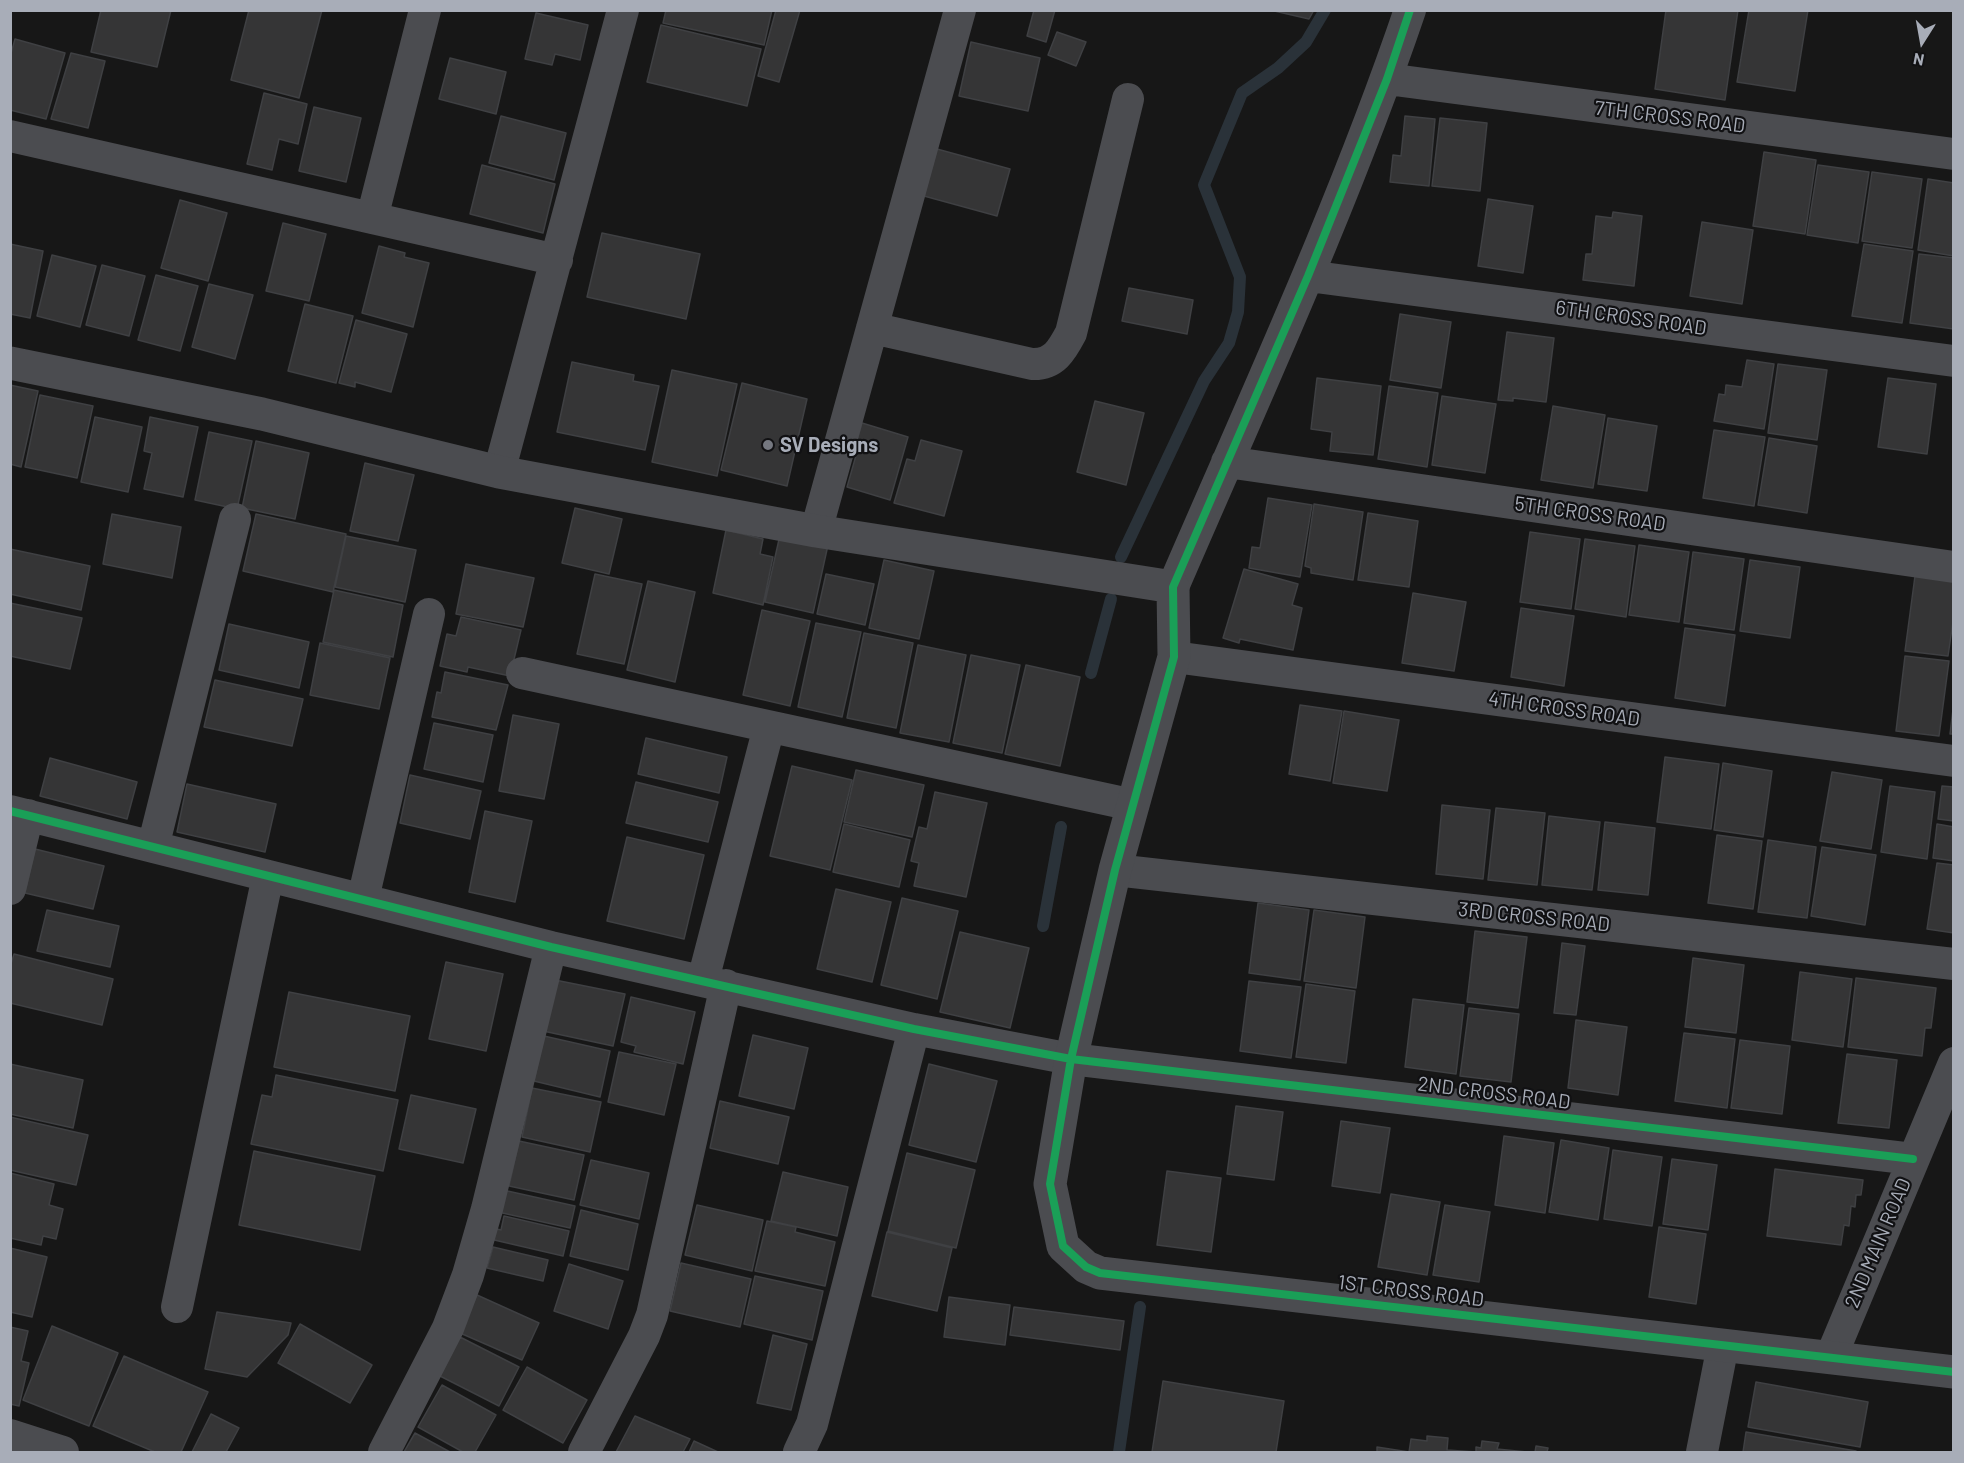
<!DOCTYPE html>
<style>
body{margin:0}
#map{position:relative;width:1964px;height:1463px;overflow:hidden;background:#171717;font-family:Barlow,sans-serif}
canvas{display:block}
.frame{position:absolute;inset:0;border:12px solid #a8adb8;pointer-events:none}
.north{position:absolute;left:1892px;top:12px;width:60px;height:60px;-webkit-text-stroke:4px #111113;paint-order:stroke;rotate:191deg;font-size:16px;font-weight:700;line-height:24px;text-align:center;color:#a8adb8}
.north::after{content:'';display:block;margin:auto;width:21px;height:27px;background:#a8adb8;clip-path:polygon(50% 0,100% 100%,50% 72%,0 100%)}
</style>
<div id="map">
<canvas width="1964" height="1463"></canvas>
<div class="frame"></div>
<div class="north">N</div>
</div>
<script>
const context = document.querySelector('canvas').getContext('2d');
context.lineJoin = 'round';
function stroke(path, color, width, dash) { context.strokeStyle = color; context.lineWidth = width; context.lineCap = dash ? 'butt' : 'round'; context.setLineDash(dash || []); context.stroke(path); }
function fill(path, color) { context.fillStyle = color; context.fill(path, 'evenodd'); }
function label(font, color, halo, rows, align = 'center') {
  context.font = font + ' Barlow,sans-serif'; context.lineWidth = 4.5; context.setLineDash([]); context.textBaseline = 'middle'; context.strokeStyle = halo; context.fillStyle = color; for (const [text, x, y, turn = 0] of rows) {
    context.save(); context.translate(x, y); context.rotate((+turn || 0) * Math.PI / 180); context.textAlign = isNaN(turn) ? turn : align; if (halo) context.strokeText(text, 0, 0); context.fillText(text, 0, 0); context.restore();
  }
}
stroke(new Path2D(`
 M1121,557L1204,381L1229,343L1238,312L1240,277L1204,185L1242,93L1278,68L1306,42L1325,10
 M1091,673L1111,599
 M1043,926L1061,827
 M1119,1452L1140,1307`), '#2a3239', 12);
const building = new Path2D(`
 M101,10H171L157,67L91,52Z
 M249,10H322L299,98L231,80Z
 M666,10H772L764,45L663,23Z
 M776,10H800L779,82L758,76Z
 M1034,10H1055L1046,42L1027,36Z
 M1270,10H1314L1309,19Z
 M1666,10H1738L1725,100L1655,89Z
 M1749,10H1808L1795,91L1737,82Z
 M536,13L588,25L580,60L555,54L552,65L525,59Z
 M661,25L761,49L747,106L647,82Z
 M1057,32L1086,42L1076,66L1048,55Z
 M15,39L65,53L46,119L10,110V57Z
 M971,42L1040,58L1028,111L959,96Z
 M71,53L105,61L88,128L51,119Z
 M450,58L506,72L496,114L439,99Z
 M264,93L307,104L298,144L279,139L272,170L247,164Z
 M314,107L361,118L346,182L299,171Z
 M501,116L566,133L554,180L489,163Z
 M1405,116L1435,119L1429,186L1390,182L1393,155L1401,156Z
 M1440,118L1487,123L1480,191L1432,186Z
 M937,149L1010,169L997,216L924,196Z
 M1764,152L1816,160L1805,234L1753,226Z
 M482,165L555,184L543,233L470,214Z
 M1818,165L1869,172L1858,243L1807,235Z
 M1872,172L1922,179L1912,248L1862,241Z
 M1928,179L1954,183V256L1918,250Z
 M1488,199L1533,206L1523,273L1478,266Z
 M180,200L227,213L208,281L161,268Z
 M1613,212L1642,216L1634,286L1583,280L1586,254H1592L1596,216L1612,218Z
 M1702,222L1753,230L1742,304L1690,296Z
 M283,223L326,234L309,301L266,291Z
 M602,233L700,254L686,319L587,297Z
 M10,244L43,251L30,318L10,314Z
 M1864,244L1913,251L1902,323L1852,316Z
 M379,246L405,253L404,257L429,263L413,327L362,313Z
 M1919,254L1954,258V329L1910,323Z
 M52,255L96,266L80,327L37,316Z
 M102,265L145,276L129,336L86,325Z
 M156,275L198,286L180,351L138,340Z
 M209,284L253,295L235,359L192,347Z
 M1129,288L1193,300L1187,334L1122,321Z
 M305,304L353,316L336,383L288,371Z
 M1400,314L1451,322L1441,388L1390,380Z
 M356,320L407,334L391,392L355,382V387L339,383Z
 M1507,332L1554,338L1546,402L1513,398V401L1498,400Z
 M1747,360L1774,364L1764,429L1714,421L1719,394L1725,395L1726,385L1742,387Z
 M572,362L634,375L633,381L659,386L645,450L557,432Z
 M1778,364L1827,370L1817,440L1768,433Z
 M672,370L737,384L717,476L652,462Z
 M1317,378L1381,386L1373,455L1330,451L1332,432L1311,429Z
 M1888,378L1936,384L1927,454L1878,447Z
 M742,383L807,399L787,486L721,470Z
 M10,385L38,391L21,467L10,464Z
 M1389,386L1438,393L1427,467L1378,459Z
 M40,395L93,406L77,478L25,467Z
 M1442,396L1496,404L1485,473L1432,465Z
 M1095,401L1144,413L1126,485L1077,472Z
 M1553,406L1605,415L1593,488L1541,480Z
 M95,417L142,427L128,492L81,482Z
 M150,417L198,427L183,497L144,489L152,453L144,451Z
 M1608,418L1657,426L1647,491L1598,484Z
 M862,423L908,437L890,500L847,487L859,445L856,444Z
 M1714,430L1765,437L1754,506L1703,498Z
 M209,432L252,441L237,509L195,500Z
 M1769,438L1817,446L1807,513L1758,505Z
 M921,440L962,451L944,516L894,503L907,459L915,461Z
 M256,441L309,453L295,519L242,508Z
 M365,463L414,475L398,541L350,531Z
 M1268,498L1312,505L1300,577L1249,568L1252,547L1260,548Z
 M1314,504L1363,512L1353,580L1311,573V568L1305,566Z
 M575,508L622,519L609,574L562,563Z
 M1368,513L1418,521L1409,587L1358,580Z
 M112,514L181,527L172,578L103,564Z
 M256,514L346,534L333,592L243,571Z
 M726,530L763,539L760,554L773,557L763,605L713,593Z
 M1530,532L1580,539L1571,609L1520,602Z
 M780,535L828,545L813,613L765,602Z
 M346,536L416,550L405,602L335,587Z
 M1585,539L1635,546L1626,617L1575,609Z
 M1639,545L1689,552L1679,622L1629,615Z
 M10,549L90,566L81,610L10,594Z
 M1693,552L1744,559L1734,630L1684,623Z
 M884,560L934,571L919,639L869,628Z
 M1750,560L1800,567L1790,638L1740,631Z
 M466,564L534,578L523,627L456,614Z
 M1244,569L1298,584L1292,605L1302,608L1293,650L1240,639L1239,643L1223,638Z
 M595,574L642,584L624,664L577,654Z
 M826,574L874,584L865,625L817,614Z
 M1915,576L1954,581V615L1948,656L1905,651Z
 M648,581L695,592L675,682L627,670Z
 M334,590L403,605L393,657L323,642Z
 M1413,593L1466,602L1454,671L1402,663Z
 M10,603L82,618L70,669L10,656Z
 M1521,608L1574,616L1564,686L1511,677Z
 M762,610L810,621L790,706L743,695Z
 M461,617L521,630L510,676L468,667L467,672L440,666L447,634L456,636Z
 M816,623L861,632L842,717L798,707Z
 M229,624L309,642L299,688L219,670Z
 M1685,628L1735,635L1725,706L1675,698Z
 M864,633L913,643L896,728L847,718Z
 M320,643L390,658L379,709L310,695Z
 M918,645L966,655L949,742L900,733Z
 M971,655L1020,665L1002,753L953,743Z
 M1905,656L1949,661L1939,736L1896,731Z
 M1026,665L1080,677L1060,766L1005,754Z
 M445,672L508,685L496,730L432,717L437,692L441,693Z
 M215,680L303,699L292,746L204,727Z
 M1954,701V734H1950Z
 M1300,705L1342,711L1330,781L1289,774Z
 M1344,711L1399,720L1387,791L1333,783Z
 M513,715L559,724L544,799L499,791Z
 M434,723L493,735L483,782L424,769Z
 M646,738L727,757L719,793L638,774Z
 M1665,757L1719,764L1711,829L1657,822Z
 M50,758L137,782L127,819L40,796Z
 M1723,763L1772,771L1763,837L1714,830Z
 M792,766L852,780L830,870L770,856Z
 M856,770L924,785L912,837L844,822Z
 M1832,772L1882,780L1871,849L1820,841Z
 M410,775L481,791L470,839L400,823Z
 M636,782L718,802L708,842L626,823Z
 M187,784L276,804L265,852L177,832Z
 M1890,786L1935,792L1927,859L1881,852Z
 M1942,786L1954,787V821L1938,819Z
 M935,792L987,803L966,897L914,886L919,863L911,861L919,827L927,829Z
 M1442,805L1490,810L1483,879L1436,874Z
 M1496,808L1545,813L1537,885L1488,880Z
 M485,811L532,821L515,902L469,892Z
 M1549,816L1600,822L1592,890L1542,885Z
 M1605,822L1655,828L1648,895L1598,890Z
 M844,824L910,840L899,887L833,872Z
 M1937,824L1954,827V861L1933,858Z
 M1717,835L1762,841L1753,909L1708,903Z
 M627,837L704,855L684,939L607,921Z
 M1768,840L1816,847L1807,918L1758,912Z
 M1822,847L1876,855L1865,925L1811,916Z
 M35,849L104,866L93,909L25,893Z
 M1937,863L1954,865V933L1927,929Z
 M836,889L891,902L872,982L817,969Z
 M902,898L958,911L937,999L881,985Z
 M1258,903L1309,910L1300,980L1249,973Z
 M47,910L119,926L110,967L37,951Z
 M1314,910L1365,917L1356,988L1304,981Z
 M1475,931L1527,937L1518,1008L1467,1002Z
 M960,932L1029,948L1010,1028L940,1012Z
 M1562,943L1585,946L1576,1015L1554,1013Z
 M14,954L113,979L102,1025L10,1003V967Z
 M1693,958L1744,965L1736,1033L1685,1027Z
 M446,962L503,974L486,1051L429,1039Z
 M1800,972L1852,979L1843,1047L1792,1040Z
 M1856,978L1936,988L1931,1028H1925L1922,1056L1848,1047Z
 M555,980L625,994L613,1046L543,1031Z
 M1249,981L1301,987L1291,1058L1240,1051Z
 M1306,984L1355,991L1346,1063L1296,1057Z
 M289,992L410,1016L395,1091L274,1067Z
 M631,997L695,1012L683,1064L634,1052L636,1046L621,1042Z
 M1413,999L1464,1005L1456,1074L1405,1067Z
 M1469,1008L1519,1014L1511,1082L1460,1076Z
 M1576,1020L1627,1027L1618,1095L1568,1088Z
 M1684,1033L1735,1039L1727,1108L1675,1101Z
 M753,1035L808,1048L794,1109L739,1096Z
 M544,1036L610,1051L600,1097L534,1081Z
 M1740,1040L1790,1046L1782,1114L1731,1108Z
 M619,1052L676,1064L664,1115L608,1102Z
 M1847,1054L1897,1060L1889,1128L1838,1123Z
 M10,1064L83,1080L73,1128L10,1114Z
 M929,1064L997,1081L976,1162L909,1145Z
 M276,1075L398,1100L383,1171L251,1144L262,1095L272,1097Z
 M532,1088L601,1102L590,1152L522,1137Z
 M411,1095L476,1109L463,1163L399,1149Z
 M720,1101L789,1117L778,1164L710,1148Z
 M1236,1106L1283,1112L1274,1180L1227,1174Z
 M10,1117L88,1135L76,1185L10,1170Z
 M1341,1121L1390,1128L1380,1193L1332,1186Z
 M1504,1136L1554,1143L1545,1213L1495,1205Z
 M1561,1140L1609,1148L1598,1220L1549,1212Z
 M519,1141L584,1155L574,1200L509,1186Z
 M1613,1150L1662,1157L1652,1226L1604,1219Z
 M254,1151L375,1176L360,1250L239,1225Z
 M907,1153L975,1170L956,1248L888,1231Z
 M1672,1159L1717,1165L1708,1230L1663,1224Z
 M591,1160L649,1173L639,1219L580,1205Z
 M1775,1169L1863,1180L1861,1195H1856L1855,1207L1851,1206L1849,1226L1844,1225L1841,1245L1767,1236Z
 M1167,1171L1221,1178L1211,1252L1157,1245Z
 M783,1172L848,1187L837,1236L771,1221Z
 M10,1173L54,1184L49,1205L63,1209L56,1239L43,1236L41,1245L10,1238Z
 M503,1190L575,1206L570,1228L498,1212Z
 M1391,1194L1440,1202L1427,1275L1378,1267Z
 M697,1205L763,1220L752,1271L685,1255Z
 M1445,1205L1490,1212L1479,1282L1433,1275Z
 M581,1210L638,1224L628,1270L570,1256Z
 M504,1216L569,1231L563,1256L490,1239L493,1228L501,1230Z
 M767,1221L796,1227L795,1232L835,1242L825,1286L755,1271Z
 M1659,1227L1706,1234L1696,1304L1649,1297Z
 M887,1232L952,1248L937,1311L872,1296Z
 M493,1247L548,1260L543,1281L487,1268Z
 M10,1248L47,1257L32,1317L10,1312Z
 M681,1263L751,1279L740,1327L670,1311Z
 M569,1264L623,1281L608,1329L554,1311Z
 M755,1276L823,1291L812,1340L744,1324Z
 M477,1295L539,1323L522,1360L460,1333Z
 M949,1297L1010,1305L1005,1345L944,1337Z
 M1014,1307L1124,1321L1120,1350L1010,1335Z
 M217,1312L291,1323L288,1335L247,1377L205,1369Z
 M300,1324L372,1365L350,1403L278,1363Z
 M52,1326L118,1353L89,1426L23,1400Z
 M10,1327L28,1331L21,1361L29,1363L19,1406L10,1404Z
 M773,1335L807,1344L791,1410L757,1403Z
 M460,1337L519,1367L499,1406L440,1376Z
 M124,1356L208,1392L181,1452H155L93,1426Z
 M527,1367L587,1400L563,1443L503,1410Z
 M1163,1381L1284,1401L1276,1452H1152Z
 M1756,1382L1868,1402L1860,1447L1748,1427Z
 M442,1385L496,1415L475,1452H463L418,1427Z
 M211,1414L239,1428L226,1452H192Z
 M635,1416L690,1439L683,1452H616Z
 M1746,1432L1856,1451L1855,1452H1743Z
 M415,1433L450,1452H404Z
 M1427,1436L1448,1438L1447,1450L1476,1452H1377V1447L1409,1452L1411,1439L1427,1441Z
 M694,1441L718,1452H689Z
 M1482,1441L1499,1443L1497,1449L1527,1452H1476V1447L1481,1448Z
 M1536,1446L1548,1448L1547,1452H1535Z`);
fill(building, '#353536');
stroke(building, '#3f4043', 1.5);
stroke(new Path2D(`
 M1387,79L1954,154
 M10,136L557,260
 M372,218L425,10
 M1308,276L1954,361
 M872,328L1032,364C1054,365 1062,350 1071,333L1128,99
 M1227,462L1954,567
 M499,472L623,10
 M816,531L960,10
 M1173,587C1255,397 1343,207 1410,10
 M1174,657L1954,761
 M522,673L1133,805
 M10,811L551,947L914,1029L1071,1059L1913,1159
 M153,847L235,519
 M1115,870L1954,964
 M10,889L28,815
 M363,899L429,614
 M703,980L769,727
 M177,1307L268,876
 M1831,1357L1954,1063
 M10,1435L63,1452
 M384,1452L448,1328L468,1275L487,1209L551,947
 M584,1452L644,1336L652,1315L726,985
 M799,1452L812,1424L914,1029
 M1702,1452L1723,1345`), '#4b4c50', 32);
stroke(new Path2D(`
 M10,363L262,414L499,472L816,531L1173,587L1174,657L1115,870L1071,1059L1050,1184L1063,1246L1086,1267L1100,1273L1954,1372`), '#4b4c50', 33);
stroke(new Path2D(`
 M1410,10L1387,79L1308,276L1173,587L1174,657L1115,870L1071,1059L1050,1184L1063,1246L1086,1267L1100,1273L1954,1372
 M10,811L551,947L914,1029L1071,1059L1913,1159`), '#1a9f57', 8);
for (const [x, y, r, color] of [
 [768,445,6,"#757880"]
]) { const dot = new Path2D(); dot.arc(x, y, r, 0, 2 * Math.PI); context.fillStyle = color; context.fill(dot); stroke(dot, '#111113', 2); }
label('20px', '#a8adb8', '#111113', [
 ["7TH CROSS ROAD",1670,117,7],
 ["6TH CROSS ROAD",1631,318,8],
 ["5TH CROSS ROAD",1590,514,8],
 ["4TH CROSS ROAD",1564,709,8],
 ["3RD CROSS ROAD",1534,917,6],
 ["2ND CROSS ROAD",1494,1093,7],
 ["2ND MAIN ROAD",1878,1243,-67],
 ["1ST CROSS ROAD",1411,1291,7]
]);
label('bold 20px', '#a8adb8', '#111113', [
 ["SV Designs",780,445]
], 'left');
</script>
